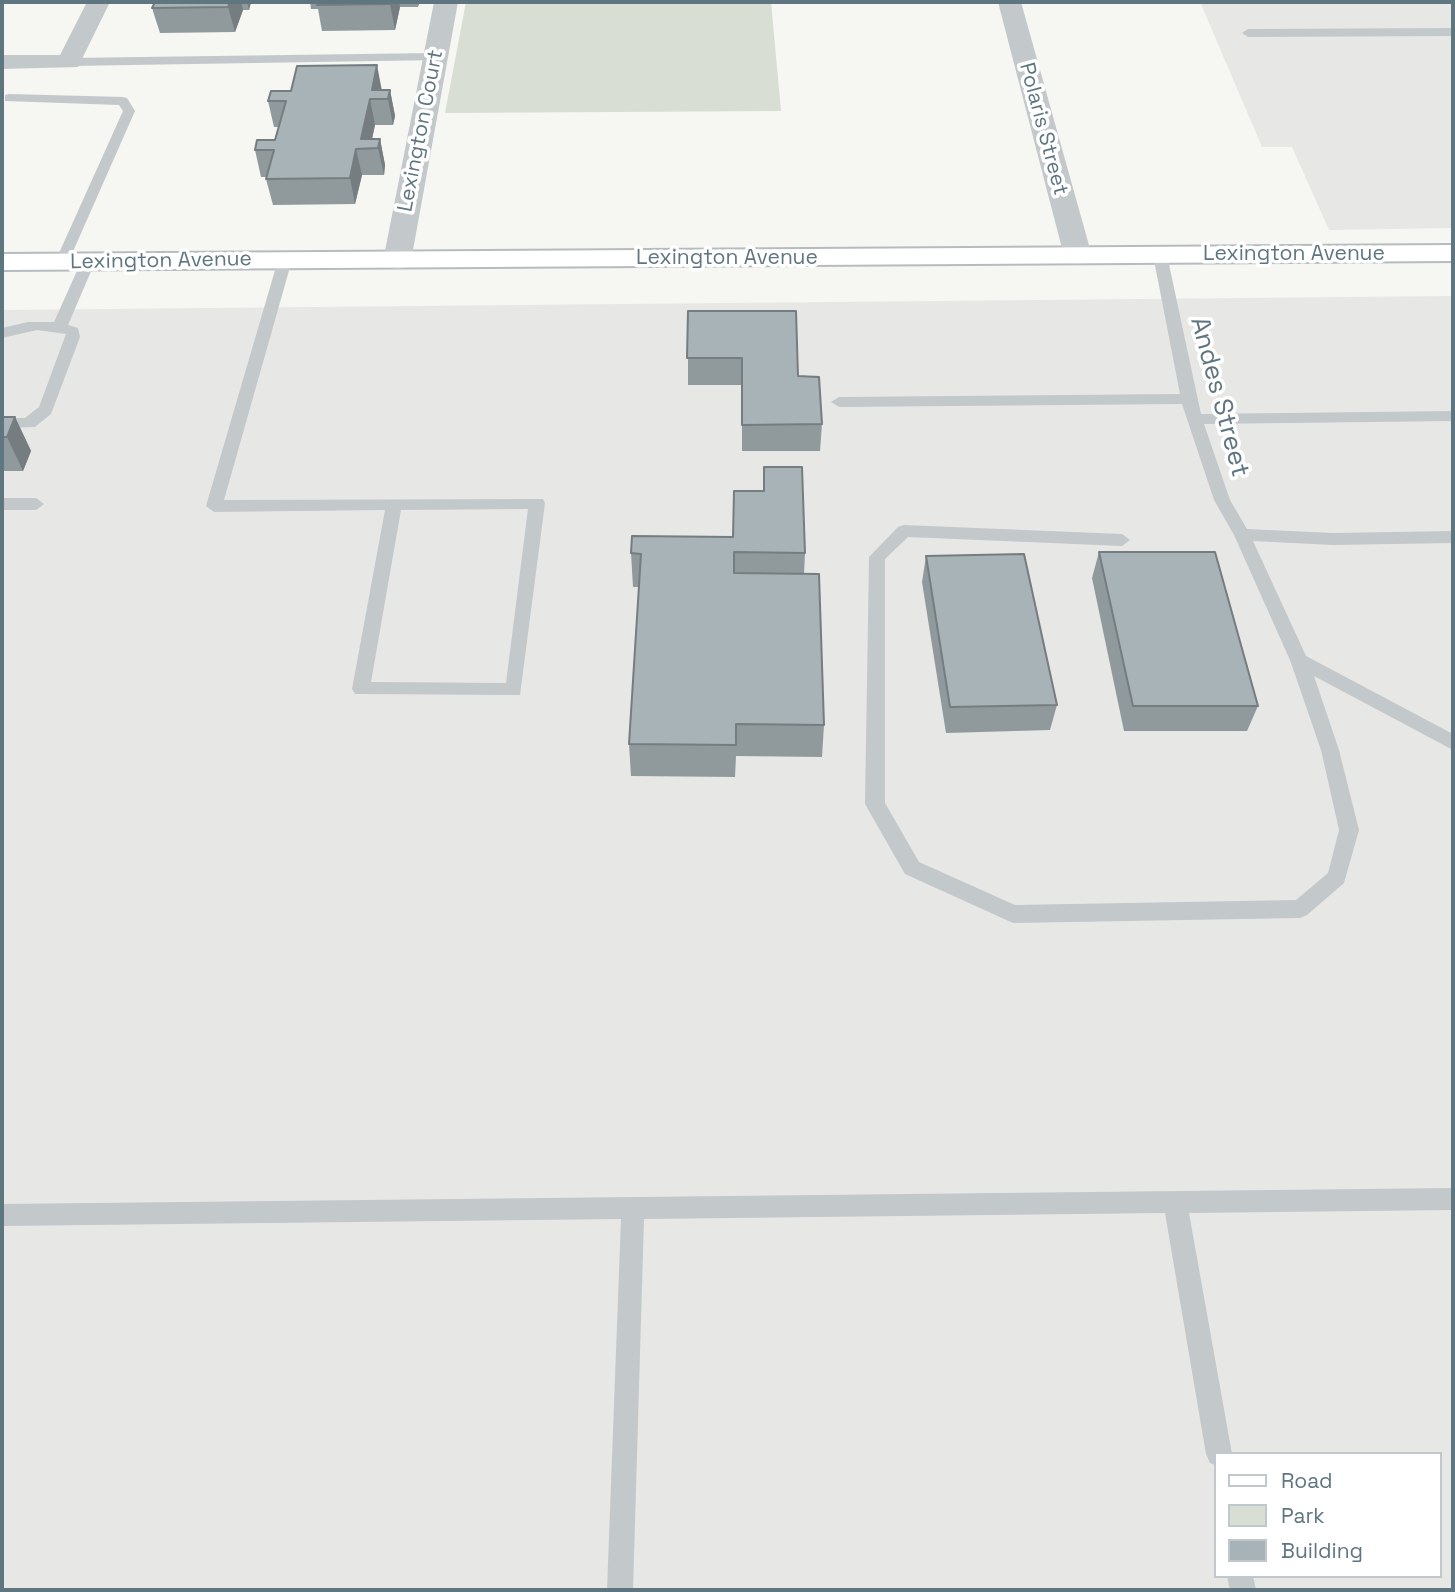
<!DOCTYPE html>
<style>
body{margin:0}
#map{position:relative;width:1455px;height:1592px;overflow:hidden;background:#f6f6f2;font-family:"Space Grotesk",sans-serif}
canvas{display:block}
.frame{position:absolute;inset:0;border:4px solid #5f7680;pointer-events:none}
.legend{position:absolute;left:1214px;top:1452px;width:228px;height:126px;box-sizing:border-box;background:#fff;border:2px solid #bfc8cc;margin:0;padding:9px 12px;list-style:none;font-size:21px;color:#5f7680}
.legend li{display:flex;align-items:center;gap:14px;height:35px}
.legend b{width:35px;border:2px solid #bfc8cc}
</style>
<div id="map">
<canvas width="1455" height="1592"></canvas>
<div class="frame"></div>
<ul class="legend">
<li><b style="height:9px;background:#fff"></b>Road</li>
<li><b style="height:19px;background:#d8ded3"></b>Park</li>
<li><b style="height:19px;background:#a7b3b7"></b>Building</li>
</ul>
</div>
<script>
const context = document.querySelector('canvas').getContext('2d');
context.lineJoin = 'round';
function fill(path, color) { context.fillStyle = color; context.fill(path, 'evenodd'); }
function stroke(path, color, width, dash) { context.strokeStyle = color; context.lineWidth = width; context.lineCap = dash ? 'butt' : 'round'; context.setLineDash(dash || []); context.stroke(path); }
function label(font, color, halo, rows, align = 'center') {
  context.font = font + ' "Space Grotesk",sans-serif'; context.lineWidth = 7; context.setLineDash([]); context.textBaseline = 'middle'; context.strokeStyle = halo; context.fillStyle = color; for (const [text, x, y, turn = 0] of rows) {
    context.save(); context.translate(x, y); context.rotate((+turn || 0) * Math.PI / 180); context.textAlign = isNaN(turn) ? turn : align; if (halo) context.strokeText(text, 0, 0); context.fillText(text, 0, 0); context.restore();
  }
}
fill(new Path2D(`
 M1200,2H1453V228L1329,230L1292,147H1262Z
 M1453,296V1590H2V310ZM1215,1454H1439V1576H1215Z`), '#e7e7e6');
fill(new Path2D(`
 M466,2H771L781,111L445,113Z`), '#d8ded3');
const secondary = new Path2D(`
 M1453,245V261L2,270V254Z`);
stroke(secondary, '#b5bcbf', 4);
fill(new Path2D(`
 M1453,28V36L1248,37L1242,33L1248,29Z
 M435,53L441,57L439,60L69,66L63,62L69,58Z
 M9,94L123,97L127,98L135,111L67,265H57L55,262L123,111L119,105L5,101V95Z
 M1160,251L1167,255L1201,414L1453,411V421L1204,424L1230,500L1247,529L1333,533L1453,531V543L1333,545L1253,541L1306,656L1453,734V750L1314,676L1339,750L1359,830L1344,883L1307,915L1300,918L1013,923L905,874L865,804L869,557L898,527L904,525L1122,534L1130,540L1122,546L908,537L885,559V803L919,862L1015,905L1296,900L1328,873L1339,830L1321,750L1290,660L1234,535L1214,500L1182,404L839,407L831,402L839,397L1180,394L1153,255Z
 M285,256L292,260L224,500L543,499L545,503L520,695L355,694L352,689L385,510L214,512L206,506L278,260ZM528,509L506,683L371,682L401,510Z
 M88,258L95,262L68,325L78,328L80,337L51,414L35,427L2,428V418H25L39,407L66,334L37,330L2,338V328L28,322H54L81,262Z
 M2,498H36L44,504L36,510H2Z
 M1453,1188V1210L1189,1213L1232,1454H1215V1465L1210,1463L1206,1454L1165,1213L644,1219L633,1590H607L621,1219L2,1226V1204Z
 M1227,1576H1253L1256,1590H1230Z`), '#c3c8cb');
fill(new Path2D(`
 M87,2H110L78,67L2,69V55H60Z
 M434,2H458L411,261L407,267L397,269L387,267L383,261Z
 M998,2H1021L1092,256L1088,262L1078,264L1068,262L1064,256Z`), '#c3c8cb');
fill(secondary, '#fff');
fill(new Path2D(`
 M155,2H251L249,10H243L235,32L160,33L152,8Z
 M310,2H420L418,7H400L395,30L322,31L318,9H311Z
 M382,90H390L395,116L393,125H375L372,139H380L385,165L384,175H362L355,204L273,205L266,179L267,177H261L255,150L275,140L279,127H274L268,101Z
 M688,311L798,376L822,424L820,451H742V385H688Z
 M2,417H15L31,451L23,471H2Z
 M764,467L805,553L804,574L824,725L822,757L736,756L735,777L631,776L629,744L639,587H633L631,553L733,537L763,491Z
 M1099,552L1258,706L1247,731H1124L1092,578Z
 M926,556L1057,705L1050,730L946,733L922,582Z`), '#909a9d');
fill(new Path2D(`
 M230,2H241L243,10L235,32L228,7Z
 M247,2H251L249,10Z
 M391,2H399L400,7L395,30L390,4Z
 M377,65L382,91L372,90Z
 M390,90L395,116L393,125L388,99Z
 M370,99L375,125L370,148L361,139Z
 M380,139L385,165L384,175L378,148Z
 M356,149L362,175L355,204L350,178Z
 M15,417L31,451L23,471L7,437Z`), '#757d80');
const building = new Path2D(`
 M155,2H230L228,7L152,8Z
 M318,2H391L390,4L317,5Z
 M377,65L372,90H390L388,99H370L361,139H380L378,148L356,149L350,178L266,179L274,150H255L257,140H275L286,101H268L271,91H291L297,66Z
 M688,311H796L798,376L819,377L822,424L742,425V358H687Z
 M2,417H15L7,437H2Z
 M764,467H802L805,553L734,552V573L819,574L824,725L736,724V745L629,744L641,554L631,553L632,536L733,537L734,491H764Z
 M1099,552H1215L1258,706H1133Z
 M1024,554L1057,705L950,707L926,556Z`);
fill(building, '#a7b3b7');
stroke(building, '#757d80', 2);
label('21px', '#5f7680', '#fff', [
 ["Polaris Street",1043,129,75],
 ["Lexington Court",421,131,-79],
 ["Lexington Avenue",1294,254],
 ["Lexington Avenue",727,258],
 ["Lexington Avenue",161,261,-1]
]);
label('26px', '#5f7680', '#fff', [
 ["Andes Street",1219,397,75]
]);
</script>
